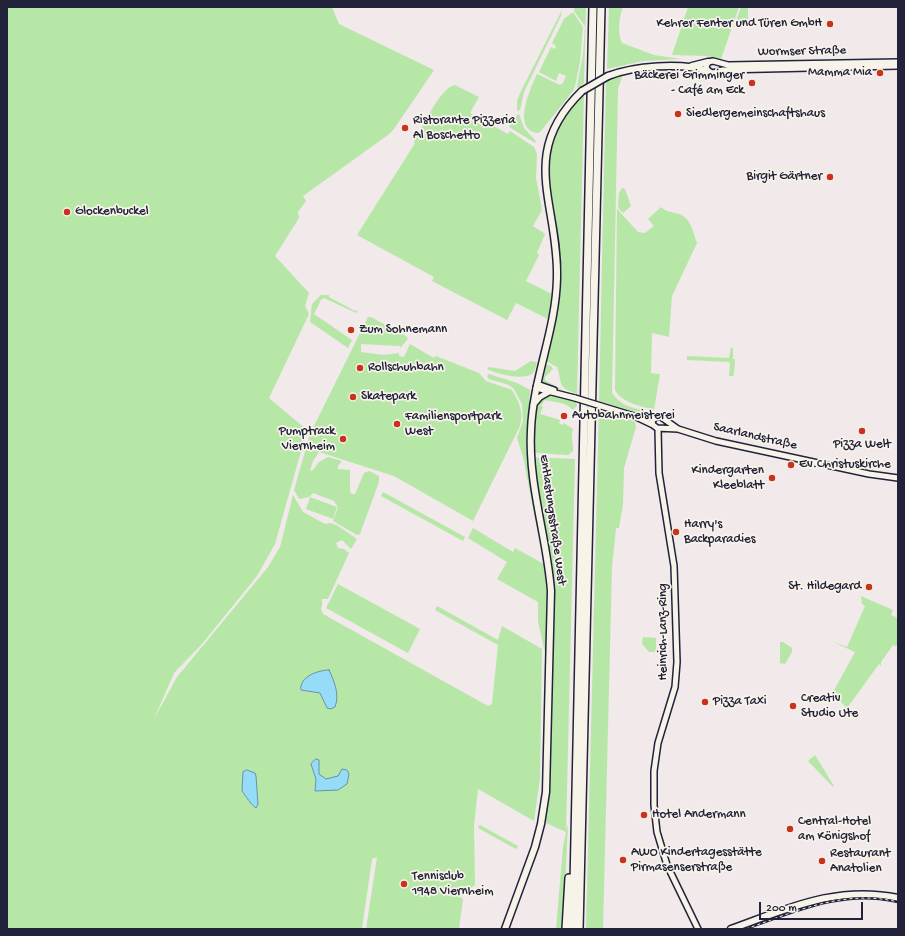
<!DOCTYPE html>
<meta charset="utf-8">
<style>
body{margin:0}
#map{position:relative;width:905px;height:936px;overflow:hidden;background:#f1e9ea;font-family:"Gochi Hand",sans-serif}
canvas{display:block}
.frame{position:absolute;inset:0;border:8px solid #22223b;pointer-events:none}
.scale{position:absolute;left:759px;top:902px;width:104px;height:18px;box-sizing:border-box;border:2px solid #22223b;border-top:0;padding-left:5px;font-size:12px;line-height:14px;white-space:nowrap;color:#22223b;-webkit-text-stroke:3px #f7f3e8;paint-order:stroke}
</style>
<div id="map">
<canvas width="905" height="936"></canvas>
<div class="frame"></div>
<div class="scale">200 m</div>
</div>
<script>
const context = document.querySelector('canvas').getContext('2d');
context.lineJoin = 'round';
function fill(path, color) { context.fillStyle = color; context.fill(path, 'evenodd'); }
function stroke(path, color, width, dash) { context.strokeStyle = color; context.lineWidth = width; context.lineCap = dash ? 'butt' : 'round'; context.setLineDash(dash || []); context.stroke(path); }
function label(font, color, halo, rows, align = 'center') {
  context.font = font + ' "Gochi Hand",sans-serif'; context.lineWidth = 3.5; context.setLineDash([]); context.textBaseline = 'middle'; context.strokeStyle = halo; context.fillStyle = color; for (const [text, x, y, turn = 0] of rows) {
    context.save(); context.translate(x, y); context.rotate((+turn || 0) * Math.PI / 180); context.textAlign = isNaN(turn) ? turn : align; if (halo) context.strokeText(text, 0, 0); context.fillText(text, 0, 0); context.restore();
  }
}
fill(new Path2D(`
 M7,7H332L339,24L434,70L394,129L388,135L303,196L306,201L298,212L299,218L275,256L309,293L305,306L309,314L269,398L307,430L275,544L257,576L202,644L174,673L154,719L177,677L268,567L280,547L293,495L303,512L325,524L331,523L338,526L357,539L351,549L342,540L336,543L338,548L344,549L349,553L328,599H322V606L321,608L323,614L488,706L492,704L498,645L435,610L437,606L498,640L502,626L542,649L540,778L534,821L478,789L474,826L475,885L460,897L463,899L459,929H366L377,857L372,859L362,929H7Z
 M575,7H586L584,83L578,88L577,87L583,54L585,26L574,11Z
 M609,7H623C619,17 617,34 622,43L654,55L681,59L643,61L607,69Z
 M688,7H739L721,59L706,56L672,55Z
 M741,7H748V27H734Z
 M562,10L561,16L524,92L520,110L517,111V101L521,91Z
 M573,12L583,27L580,62L575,86L573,91L541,131L538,133C511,130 531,87 537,74L560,85L563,83L566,76L559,73L556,81L539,72L551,47L555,49L556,46L552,43L564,19Z
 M623,74L618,89L612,393C621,406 634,409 649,411V413L636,412L599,401L606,80Z
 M455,85L479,97L470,113L508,134L510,131L534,147L537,154L536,178L542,210L533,226L545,234L537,253L539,255L526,281L552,294L548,319L516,303L507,320L432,281L434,277L357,235L415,143L414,142C422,129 440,87 455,85Z
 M584,94L577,394C556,387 563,384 557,367L546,361C554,331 561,300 560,268C560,258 557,248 556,238C549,183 538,136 584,94Z
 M519,114L524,128L536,141L535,143L509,127L517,115Z
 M622,188L625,189L631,206L623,213L618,208L619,193Z
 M661,207C666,212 672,212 679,214C691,218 693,232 697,243L672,296L669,337L652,333L651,373L660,374L654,410C641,406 622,403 615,390L617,209L638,232L645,233L654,226L648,219Z
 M321,295H329V297L355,311L358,310L356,313L324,298L321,300L314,314L352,340L348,348L310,322L312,304Z
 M368,317H371L406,336L408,339L400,348V346L361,344V352L384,355L399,353V356L404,357L410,344L434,358L436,356L479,373L486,381L512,390C519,402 524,412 520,426L473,521L394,476L319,452L313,461L310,470L312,471L319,462L328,457L342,461L338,466V469L350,470V492L352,494H355L364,473L369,471L379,476V482L360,534L357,535L333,521L338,507L334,501L313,493L309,497L299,499L294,490L310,434Z
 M731,347L733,349V359H735L734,374L733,376H729L730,363L729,362L687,360V356L729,358Z
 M531,361L537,362C536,365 535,371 533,373C525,381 496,374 487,369L489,367L515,371Z
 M546,364L551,366L553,369L545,377V380L568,393L543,382L542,374Z
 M489,374L517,383L530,390L528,428L529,457L575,459L566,831L568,824L563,929H556L563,847L566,832L544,822L545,653L538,621V602L497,579L507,562L468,538L473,528L513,552L515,548L544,564L523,457L517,438L523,421L522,404L514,389L509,385L489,379L487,376Z
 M547,395L559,396L576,402L577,406L573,410C566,402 553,402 545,400L541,406L543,407L540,414L560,420L559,423L562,425L564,423L573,429C570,438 574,443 573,451L568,455L534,453C532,437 530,404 547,395Z
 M599,408L634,419L636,427L624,468L623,504L619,528H616L612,567L603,929H586Z
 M383,492L465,537L463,541L381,496Z
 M310,497L337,507L333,519L306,509Z
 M338,584L420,629L408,653L326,608Z
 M861,596L893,610L891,615L898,618V643L896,646L893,645L881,662V666L879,664L847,708L839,700L835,699L832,694L855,652L831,641L847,647L865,606L862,604Z
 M643,637L656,638V652H649L642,644Z
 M780,642H783L792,648V652L785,664L780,663Z
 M815,755L834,786L833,787L808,761Z
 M480,825L518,846L516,849L478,828Z`), '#b6e7a7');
const water = new Path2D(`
 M329,670C334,681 340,694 335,707L331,709L327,708L320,693L301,690C299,677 318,670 329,670Z
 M316,759L319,760V774L326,779L338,776L342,769L347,770L349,774L347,784L338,790L315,791L316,779L311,764Z
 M247,770L255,773L256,776L258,804L256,808C253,807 244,794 242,791L243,772Z`);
fill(water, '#96dcf8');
stroke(water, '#6892ac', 1);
const minor = new Path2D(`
 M898,62L728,65L713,61L708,62L706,67L708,71L713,73L722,70L898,66
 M537,384L554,390
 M536,388L575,398
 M533,405L540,397L549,392
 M601,406L634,416L653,425
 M658,429L659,473L674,566L677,662L675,687L658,743L654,771V805L657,832L667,865L698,929
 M678,429L661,417H656L652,421L653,425L657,428L678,429L716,441L869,474L898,478`);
const major = new Path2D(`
 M692,66L708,62
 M608,76C634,66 681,62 708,71
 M505,929L535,847L541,824L546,792L551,591C547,537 528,485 531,430C533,378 556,330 557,278C559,204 517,154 582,91
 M731,929C787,909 836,885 898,898`);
const highway = new Path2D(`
 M566,929L569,878
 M573,929L593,7
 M579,929L601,7`);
stroke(minor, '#22223b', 8);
stroke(major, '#22223b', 9);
stroke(highway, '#22223b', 10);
stroke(minor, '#f7f3e8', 5);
stroke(major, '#f7f3e8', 6);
stroke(highway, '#f7f3e8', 7);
const rail = new Path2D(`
 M746,929C796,911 845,889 898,902`);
stroke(rail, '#22223b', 2.5);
stroke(rail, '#f7f3e8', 1, [3]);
const minorBridge = new Path2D(`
 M575,398L601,406`);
const majorBridge = new Path2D(`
 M582,91L608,76`);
stroke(minorBridge, '#22223b', 8, []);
stroke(majorBridge, '#22223b', 9, []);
stroke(minorBridge, '#f7f3e8', 5);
stroke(majorBridge, '#f7f3e8', 6);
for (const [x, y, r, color] of [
 [830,24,4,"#c8321e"],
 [880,73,4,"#c8321e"],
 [752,83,4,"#c8321e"],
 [678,114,4,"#c8321e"],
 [405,128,4,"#c8321e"],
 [830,177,4,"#c8321e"],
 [67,212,4,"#c8321e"],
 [351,330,4,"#c8321e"],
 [360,368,4,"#c8321e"],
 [353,397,4,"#c8321e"],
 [564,416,4,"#c8321e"],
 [397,424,4,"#c8321e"],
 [862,431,4,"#c8321e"],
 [343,439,4,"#c8321e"],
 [791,465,4,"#c8321e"],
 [772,478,4,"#c8321e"],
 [676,532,4,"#c8321e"],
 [869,587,4,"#c8321e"],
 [705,702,4,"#c8321e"],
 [793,706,4,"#c8321e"],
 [644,815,4,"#c8321e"],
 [790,829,4,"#c8321e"],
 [623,860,4,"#c8321e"],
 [822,861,4,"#c8321e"],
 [404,884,4,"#c8321e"]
]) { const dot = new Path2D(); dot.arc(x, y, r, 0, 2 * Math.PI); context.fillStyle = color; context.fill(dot); stroke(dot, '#f7f3e8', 1.5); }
label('13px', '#22223b', '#f7f3e8', [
 ["Kehrer Fenter und Türen GmbH",822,24,"right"],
 ["Mamma Mia",872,73,"right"],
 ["Bäckerei Grimminger",744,76,"right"],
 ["- Café am Eck",744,91,"right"],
 ["Siedlergemeinschaftshaus",686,114],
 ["Ristorante Pizzeria",413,121],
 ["Al Boschetto",413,136],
 ["Birgit Gärtner",822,177,"right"],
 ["Glockenbuckel",75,212],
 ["Zum Sohnemann",359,330],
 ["Rollschuhbahn",368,368],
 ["Skatepark",361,397],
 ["Autobahnmeisterei",572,416],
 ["Familiensportpark",405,417],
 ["West",405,432],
 ["Pumptrack",335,432,"right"],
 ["Viernheim",335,447,"right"],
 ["Pizza Welt",862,445,"center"],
 ["Ev.Christuskirche",799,465],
 ["Kindergarten",764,471,"right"],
 ["Kleeblatt",764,486,"right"],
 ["Harry's",684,525],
 ["Backparadies",684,540],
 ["St. Hildegard",861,587,"right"],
 ["Creativ",801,699],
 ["Studio Ute",801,714],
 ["Pizza Taxi",713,702],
 ["Hotel Andermann",652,815],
 ["Central-Hotel",798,822],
 ["am Königshof",798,837],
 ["AWO Kindertagesstätte",631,853],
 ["Pirmasenserstraße",631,868],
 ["Restaurant",830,854],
 ["Anatolien",830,869],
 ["Tennisclub",412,877],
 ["1948 Viernheim",412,892]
], 'left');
label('13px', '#22223b', '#f7f3e8', [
 ["Wormser Straße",802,52,-1],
 ["Saarlandstraße",755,437,13],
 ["Entlastungsstraße West",552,520,82],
 ["Heinrich-Lanz-Ring",664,632,-90]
]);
</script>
